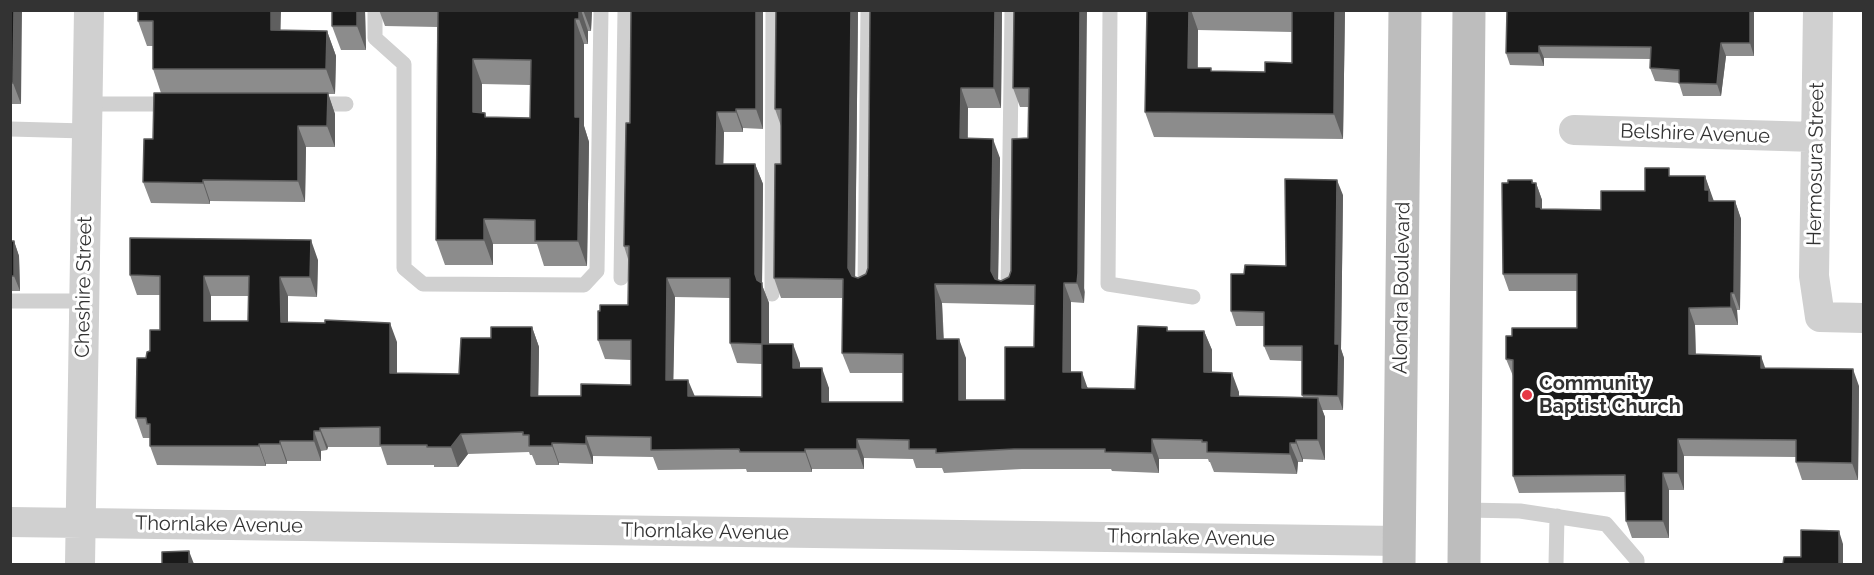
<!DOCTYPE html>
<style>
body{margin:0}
#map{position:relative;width:1874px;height:575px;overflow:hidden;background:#fff;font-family:Raleway,sans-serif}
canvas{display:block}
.frame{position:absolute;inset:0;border:12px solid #333;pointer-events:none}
</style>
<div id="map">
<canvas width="1874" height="575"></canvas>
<div class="frame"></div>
</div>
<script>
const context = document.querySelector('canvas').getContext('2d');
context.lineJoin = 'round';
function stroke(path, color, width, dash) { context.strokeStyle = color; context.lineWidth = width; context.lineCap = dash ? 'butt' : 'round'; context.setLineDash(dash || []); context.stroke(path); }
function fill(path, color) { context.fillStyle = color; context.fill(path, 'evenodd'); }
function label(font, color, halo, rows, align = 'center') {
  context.font = font + ' Raleway,sans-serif'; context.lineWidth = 6; context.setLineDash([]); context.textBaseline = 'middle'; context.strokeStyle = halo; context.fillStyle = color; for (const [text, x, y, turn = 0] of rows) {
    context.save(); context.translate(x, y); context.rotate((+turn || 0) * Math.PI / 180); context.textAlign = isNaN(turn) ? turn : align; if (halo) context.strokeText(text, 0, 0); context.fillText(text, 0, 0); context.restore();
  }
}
stroke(new Path2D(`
 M375,10V38L404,64V268L423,284L584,285L597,271L601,10
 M1110,10L1108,284L1193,297
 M87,104H174
 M312,104H346
 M10,129L85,131
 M621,278L625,10
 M865,288L868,10
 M1008,291L1012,10
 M772,294L773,10
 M10,301H84
 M1465,510L1520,511L1606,524L1637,560V564
 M1556,564L1557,516`), '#d0d0d0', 15);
stroke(new Path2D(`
 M1818,10L1814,276L1820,317L1864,318
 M1574,130L1816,137
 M10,522L1399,541
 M80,564L89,10`), '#d0d0d0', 30);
stroke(new Path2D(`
 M1399,564L1405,10
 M1464,564L1469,10`), '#bdbdbd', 33);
fill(new Path2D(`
 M10,10L21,104H10Z
 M138,10L280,31H327L336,56L335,94H328L335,114V147H306L305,202L210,201V204L151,203L143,182L153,139L161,93L153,69V46H147L138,21Z
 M365,10L366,50H341L332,26Z
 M379,10H592L591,31H588V44H584V126L589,142L587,266H544L537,244H493V265H445L436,240L437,27L385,26ZM482,84L530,85V118L486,117L485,113L482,112Z
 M631,10H763V129L743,128V132H724L723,164H755L763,184L762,285L769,303V344L800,363V368L829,388V402H903V373H850L842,353L843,298H781L774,278L781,164V126L775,109L776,10H858L855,277L858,278L866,274L868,268L870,10H1002L1001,108H968V138L1000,158L998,280L1001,281L1009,277L1011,271L1028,138V107H1020L1013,88L1014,10L1085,292L1084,303L1071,302V372L1088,388L1135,389L1167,327L1168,331H1204L1212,350V372L1239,392V396L1303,397L1302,395V361L1270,360L1264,346V326H1236L1231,311L1244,274L1286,266L1343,195L1341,349L1344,358L1343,410H1322L1325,417V460L1303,459V462H1298L1297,474L1214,472L1210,462H1209L1208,459H1159V473L1112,471L1111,469H1022L944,473L942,468H916L913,459L864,458V469H812V472H747L746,469L658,470L653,457L593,456V464L559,463V465H536L532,455H530L529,452L468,454L458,467H434V465H387L381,447H328L327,450L321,451V461H287V464H266V466L157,465L150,446V438H143L136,418L146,358L160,330V295H137L130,275L318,260L317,297L288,296V322L397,342V373L459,374L491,338L532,327L539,347L538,396H581L631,385V360L605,359L598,340L628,305V259L624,246L630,123ZM211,296H249L248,321H211ZM675,297L730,298V343L737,363L762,364V397L694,396L673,380ZM942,303L1035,305L1034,347L1005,400H966V358L944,339Z
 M1147,10H1345L1343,139L1154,137L1145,112ZM1198,30L1292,32V63L1265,72L1212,71L1198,68Z
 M1507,10H1754V56H1726L1721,96H1683L1679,83L1655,81L1650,68V59L1544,58V66L1510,65L1506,53Z
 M1672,176H1705L1713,201H1735L1741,219L1740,310H1737L1738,325H1695L1696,355L1859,386L1858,480H1802L1796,462V457L1684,456V490H1669V538H1632L1626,521L1625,492L1519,493L1513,476V376L1506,359L1512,336L1577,328V291H1509L1503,274L1536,183L1542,200V209L1601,210L1645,191Z
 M10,241H14L19,256L20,291H10Z`), '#8c8c8c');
fill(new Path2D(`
 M14,10H22L21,104L13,83Z
 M271,10H281L280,55L271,30Z
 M357,10H365L366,50L357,26Z
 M579,10H581L588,31V44L579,19Z
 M583,10H592L591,31Z
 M756,10H763V129L756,109Z
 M851,10H858L855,288L848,268Z
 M995,10H1002L1001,108L994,88Z
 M1080,10H1087L1084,303L1077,283Z
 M1189,10H1191L1198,30L1197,93L1188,68Z
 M1335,10H1345L1343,139L1334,114Z
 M1750,10H1754V56L1750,43Z
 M575,19L584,44V126L589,142L587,266L578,241L575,117Z
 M327,31L336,56L335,94L326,69Z
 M1721,43L1726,56L1721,96L1717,84Z
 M1539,46L1544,58V66L1539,53Z
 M473,59L482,84V137L473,112Z
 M961,88L968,108L967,158L960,138Z
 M328,93L335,114V147L327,126Z
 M736,109L743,128V132L736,112Z
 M717,112L724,132L723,183L716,164Z
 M298,126L306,147L305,202L298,181Z
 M993,139L1000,158L998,285L991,271Z
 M755,164L763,184L762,285L769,303V364L762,344L755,274Z
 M1705,176L1716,207L1715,218L1705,190Z
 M203,180L210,201V204L203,183Z
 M1337,180L1343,195L1341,349L1344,358L1343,410L1338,396L1335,344Z
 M1532,180L1536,189V183L1542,200V212L1536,207Z
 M1735,201L1741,219L1740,310L1734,293Z
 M484,219L493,244V265L484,240Z
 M311,240L318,260L317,297L310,277Z
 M14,241L19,256L20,291L14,276Z
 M204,276L211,296V340L204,321Z
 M280,277L288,296V342L281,322Z
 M667,278L675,297L673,400L666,380Z
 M1064,283L1071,302V392L1063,372Z
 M935,284L942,303L944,359L937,339Z
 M1731,293L1737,310L1738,325L1731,307Z
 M1689,308L1695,325L1696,372L1689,354Z
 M390,323L397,342V393L390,373Z
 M532,327L539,347L538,415L531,396Z
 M1204,331L1212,350V392L1204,372Z
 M959,339L966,358V420L959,400Z
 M793,344L800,363V388L793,368Z
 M1761,356L1767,373L1761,368Z
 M822,368L829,388V422L822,402Z
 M1853,369L1859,386L1858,480L1852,463Z
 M1082,372L1089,392L1082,388Z
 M1232,373L1239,392V416L1231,396Z
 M688,380L696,399L688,396Z
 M1318,398L1325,417V460L1318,440Z
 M320,428L328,447L327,450L320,431Z
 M314,431L321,451V461L314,441Z
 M461,434L468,454L458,467L451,447Z
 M586,436L593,456V464L586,444Z
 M857,439L864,458V469L857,449Z
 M1152,439L1159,459V473L1152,453Z
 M1678,439L1684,456V490L1678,473Z
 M1296,440L1303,459V462L1296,443Z
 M280,441L287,461V464L280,444Z
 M552,443L559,463V465L552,446Z
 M1290,443L1298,462L1297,474L1290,454Z
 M259,444L266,464V466L259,446Z
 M805,449L812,469V472L805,452Z
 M1663,473L1669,490V538L1663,521Z
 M1839,531L1843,544V564H1839Z
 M189,551L194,564H189Z`), '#5f5f5f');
const building = new Path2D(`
 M10,10H14L13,83H10Z
 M138,10H271V30L327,31L326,69H153V21H138Z
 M332,10H357V26H332Z
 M438,10H579V19H575V117H580L578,241H535V220L484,219V240H436ZM473,59L531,60L530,118L485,117V113L473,112Z
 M631,10H756V109H736V112H717L716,164H755V274L757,280L762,283V344L730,343V278H667L666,380H688V396L762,397V344H793V368H822V402H903V354L842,353L843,279L774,278L775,164H781V109H775L776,10H851L848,268L852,276L858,278L866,274L868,268L870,10H995L994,88H961L960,138L993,139L991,271L995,279L1001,281L1009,277L1011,271L1012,139L1028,138L1029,88H1013L1014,10H1080L1078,273L1077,283H1064L1063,372H1082V388L1135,389L1138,326L1167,327V331H1204V372L1232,373L1231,396L1318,398V440H1296V443H1290V454L1207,452V442H1202V440L1155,439H1152V453L1105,452V449H1014L936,453V449H909V440L857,439V449H805V452H740L739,449L651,450V437L586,436V444L552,443V446H529V435H523V432L461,434L451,447H427V445H380V427L320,428V431H314V441H280V444H259V446H150V424H147L146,418H136L137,358H146L147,352L150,351V330H160V276L130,275V238L311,240L310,277H280L281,322L325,323V320L390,323V373L459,374L461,338H491V327H532L531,396H581V384L631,385V340H598V311H600V305H628L629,246H624L626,123H630ZM204,276H249L248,321H204ZM935,284L1035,285L1034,347H1005V400H959V339H937Z
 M1147,10H1189L1188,68H1211V71L1265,72V62L1292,63V10H1335L1334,114L1145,112Z
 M1507,10H1750V43H1721L1717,84L1679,83V70L1650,68L1651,47L1539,46V53H1506Z
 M154,93H328L327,126H298V181L203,180V183L143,182L144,139H153Z
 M1645,168H1669V176H1705V190H1709V201H1735L1734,293H1731V307L1689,308V354L1761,356V368L1853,369L1852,463L1796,462V440L1678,439V473H1663V521H1626L1625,475L1513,476V360L1506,359V336H1512V328H1577V274H1503L1502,183H1508V180H1532V183H1536V207H1540L1541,209L1601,210V191H1645Z
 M1285,179L1337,180L1335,344H1339L1338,396L1302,395V346H1264V312L1231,311V274H1244L1245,265L1286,266Z
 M10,241H14V276H10Z
 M1801,530L1839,531V564H1783L1784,557H1801Z
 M189,551V564H162V552Z`);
fill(building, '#1a1a1a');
stroke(building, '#5f5f5f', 1.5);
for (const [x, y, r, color] of [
 [1527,395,6,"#e63946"]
]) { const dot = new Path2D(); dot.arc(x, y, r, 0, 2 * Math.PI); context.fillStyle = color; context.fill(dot); stroke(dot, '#fff', 2); }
label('20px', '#333', '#fff', [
 ["Belshire Avenue",1695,134,2],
 ["Hermosura Street",1816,164,-89],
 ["Cheshire Street",84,287,-89],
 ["Alondra Boulevard",1402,288,-89],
 ["Thornlake Avenue",219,525,1],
 ["Thornlake Avenue",705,532,1],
 ["Thornlake Avenue",1191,538,1]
]);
label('bold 20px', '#333', '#fff', [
 ["Community",1539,384],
 ["Baptist Church",1539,407]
], 'left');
</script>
